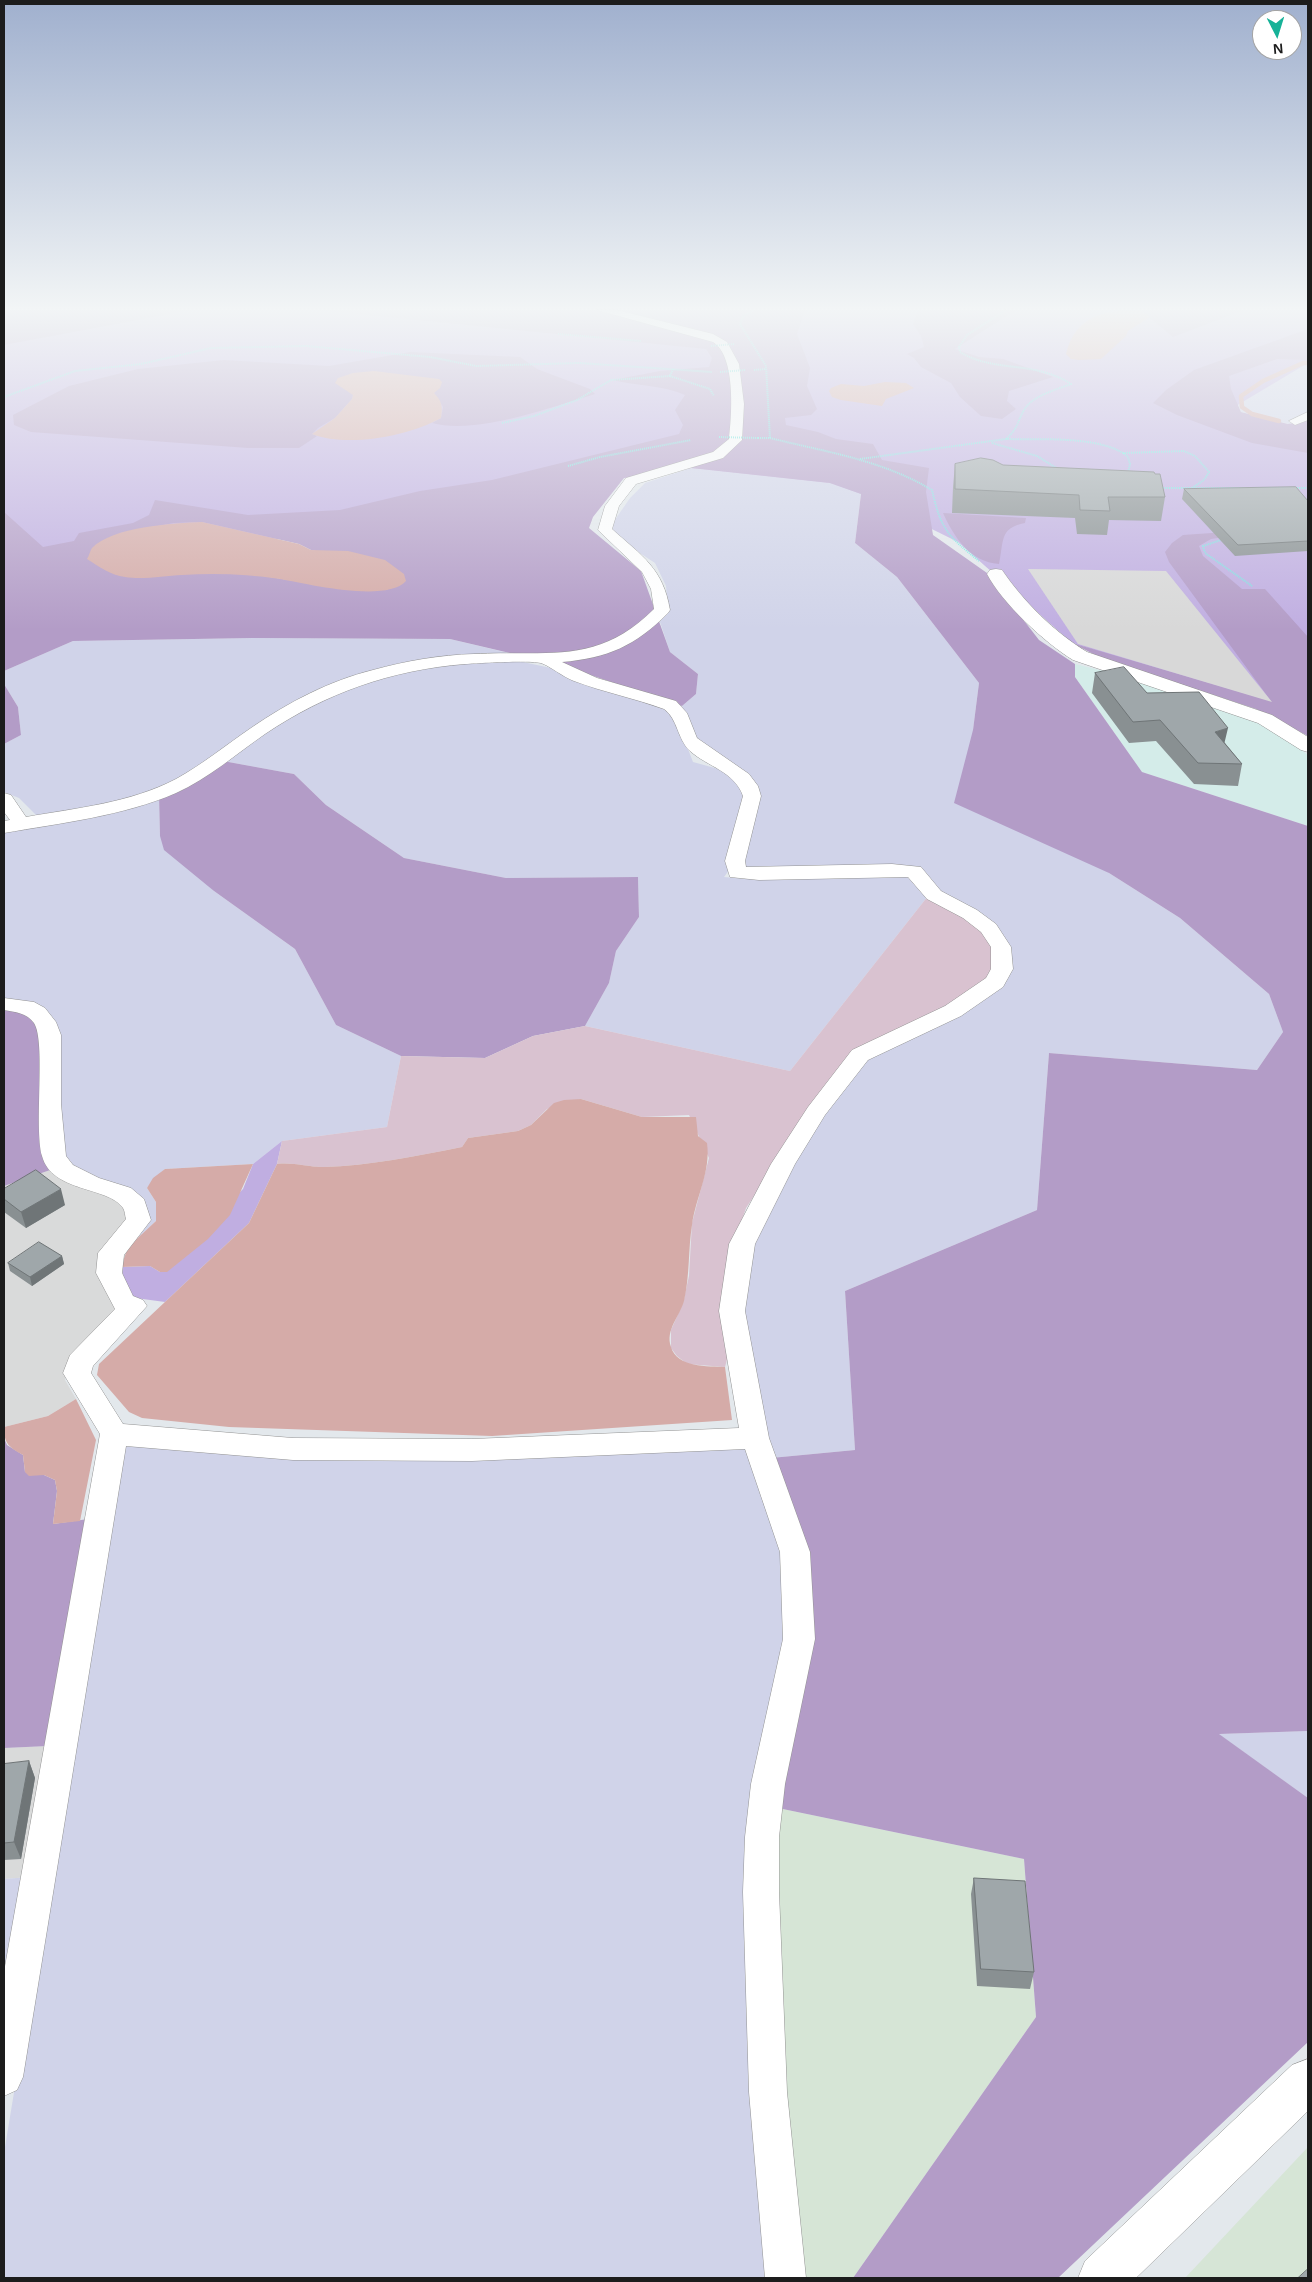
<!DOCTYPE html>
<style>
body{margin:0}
#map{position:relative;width:1312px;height:2282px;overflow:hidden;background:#e3e8ec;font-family:Helvetica,sans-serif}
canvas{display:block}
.frame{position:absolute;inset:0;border:5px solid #1c1c1c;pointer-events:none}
.north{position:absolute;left:1252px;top:10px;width:50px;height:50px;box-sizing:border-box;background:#fff;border:1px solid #a4a4a4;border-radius:50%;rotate:175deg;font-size:14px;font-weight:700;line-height:20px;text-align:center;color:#1c1c1c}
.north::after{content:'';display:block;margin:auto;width:18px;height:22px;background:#17b298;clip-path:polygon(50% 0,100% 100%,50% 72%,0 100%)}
</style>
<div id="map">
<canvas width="1312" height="2282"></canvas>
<div class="frame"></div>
<div class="north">N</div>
</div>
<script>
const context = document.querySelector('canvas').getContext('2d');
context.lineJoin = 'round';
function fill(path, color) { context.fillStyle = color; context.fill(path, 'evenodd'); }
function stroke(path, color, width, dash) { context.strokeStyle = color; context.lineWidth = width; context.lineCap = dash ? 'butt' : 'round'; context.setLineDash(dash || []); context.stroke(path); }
fill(new Path2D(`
 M56,1168L128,1201L134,1211L106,1248L117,1311L70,1360L65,1380L76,1399L48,1416L4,1427V1186Z
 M48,1746L30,1877L4,1879V1748Z`), '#d9dada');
fill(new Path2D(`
 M1075,664L1116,674L1242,714L1294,744L1308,755V826L1142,772L1075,677Z`), '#d4ece9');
fill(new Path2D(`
 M778,1808L1024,1859L1036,2017L853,2278H794L780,2129Z
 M1308,2147V2278H1185Z`), '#d6e5d6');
fill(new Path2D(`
 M1308,360V413L1289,424L1241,412L1231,389Z
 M691,468L831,483L861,494L855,543L897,577L979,683L973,730L1109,873L1180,918L1269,994L1283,1032L1257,1070L1049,1053L1037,1210L845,1291L855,1450L771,1458L739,1306L741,1280L772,1198L848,1079L866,1057L958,1014L926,873L911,868L746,869L741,859L759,794L694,739L682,706L696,694L698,674L670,652L659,619L667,601L666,586L655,563L617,538L613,533L612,524L630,498L645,483Z
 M253,638L450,639L521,656L369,672L335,682L306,695L266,720L245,737L161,789L117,802L37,816L19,798L4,792V744L21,735L18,707L4,684V671L73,641Z
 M518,661L551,668L673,710L693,762L722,770L746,792L730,869L724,877L745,879L878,871L899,873L913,881L928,896L790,1071L585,1026L609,983L616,951L639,917L638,877L506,878L404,858L326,805L294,774L223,761L307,704L383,676L461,662Z
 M159,796L160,836L214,891L295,949L336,1025L401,1056L387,1127L282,1141L253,1164L165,1169L147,1188L156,1202V1221L139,1237L145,1211L65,1166L26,1003L4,999V830Z
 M130,1445H747L756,1460L789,1586L756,2102L773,2278H4V2153L120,1451Z
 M1308,1731V1798L1218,1734Z
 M30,1877L4,2026V1879Z`), '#d0d3e9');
fill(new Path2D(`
 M39,310H1308V363L1224,413L1308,435V719L1072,643L958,542L861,494L830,483L691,468L624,478L433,533L4,549V323Z
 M282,1141L277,1164L249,1223L165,1302L128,1297L121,1267L150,1266L160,1272L243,1189L253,1164Z`), '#c0aee1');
fill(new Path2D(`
 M4,310H191L4,345Z
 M317,310H805L797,334L810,368L807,386L817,409L811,415L785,418L786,425L818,432L836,439L873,444L882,460L929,468L926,492L933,535L987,573L1039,640L1075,664V677L1142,772L1308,826V1731L1219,1734L1308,1798V2042L1058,2278H853L1036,2017L1024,1859L778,1808L810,1648L771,1458L855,1450L845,1291L1037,1210L1049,1053L1257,1070L1283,1032L1269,994L1180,918L1109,873L954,803L973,730L979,683L897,577L855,543L861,494L830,483L691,468L624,478L593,517L589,528L641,571L670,652L698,674L696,694L682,706L561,665L450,639L253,638L73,641L4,671V512L43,547L74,541L79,533L133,523L149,515L155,500L248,515L340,510L420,491L492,480L679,434L683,425L675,410L685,395C663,385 636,386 613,380L660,371L709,367L712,358L706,349ZM202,522L299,544L311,550L320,552L388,590H353L251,574L216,573L120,533L174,523Z
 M918,310H1019L1008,315L955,349L979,357L1003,359L1053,377L1009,391L1007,401L1016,409L1002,419L981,416L960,397L951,383L921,367L914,358L907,354L924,347L921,336L913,324Z
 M1140,310H1244L1173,337Z
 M1308,329V360L1277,359L1229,376L1231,389L1241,412L1288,424L1308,420V453L1252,443L1177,415L1153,403L1166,390L1194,370Z
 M410,352L520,357L537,369L590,389L595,394C552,407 476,435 432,423L441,418L443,407L434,393L439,379L424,378L353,395L352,399L335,418L318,428L312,434L317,436L299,448H248L31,432L14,425L13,415L69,386L138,369L224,360L329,366Z
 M943,513L1026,518L1025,523C999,528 1004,541 999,564C970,562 954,537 943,513Z
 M1283,528L1211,539L1199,546L1203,556L1242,589H1265L1308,637V736L1256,709L1101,658L1072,643L1271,701L1169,562L1165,552L1172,543L1183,535Z
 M4,684L18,707L21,735L4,744Z
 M223,761L294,774L326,805L404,858L506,878L638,877L639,917L616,951L609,983L585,1026L533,1036L485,1058L401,1056L336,1025L295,949L214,891L164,850L160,836L159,796Z
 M4,1006L24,1010L39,1022L56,1168L4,1186Z
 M4,1438L7,1445L23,1455L25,1472L44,1475L55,1480L57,1491L53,1524L88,1519L48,1746L4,1748Z`), '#b39cc7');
fill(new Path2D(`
 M928,896L986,932L994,949L996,970L950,1008L841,1065L746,1208L735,1241L729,1352L725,1367L687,1364L677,1356L671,1348V1330L683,1303L689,1276L692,1223L709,1158L689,1115L642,1117L581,1099L547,1109L531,1125L518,1131L468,1138L462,1147C416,1156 369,1166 323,1167C307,1167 293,1162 277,1164L282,1141L387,1127L401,1056L485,1058L533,1036L585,1026L790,1071Z`), '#d9c2d0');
fill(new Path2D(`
 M1028,569L1166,571L1272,702L1078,644Z`), '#d8d8d8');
fill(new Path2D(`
 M1140,310L1150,317L1128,331L1126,336L1101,359L1079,360L1071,359L1066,354C1075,316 1104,310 1140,310Z
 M374,371L439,379L442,382L440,388L434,393C442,401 443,407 441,418C409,436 347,448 312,434L335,418L352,399L353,395L335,383L338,378L353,373Z
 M885,382L906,383L914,388L886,399L882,406L841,400L832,397L829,391L831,388L841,384L864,386Z
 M202,522L299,544L311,550L348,551L385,560L404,574L406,581C386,603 308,584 280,579C247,574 215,573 182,575C164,576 142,580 125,577C110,575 100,567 87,559C89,556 90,551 92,548C112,527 173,523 202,522Z
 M581,1099L642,1117H696L698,1136L707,1143C711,1172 696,1196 692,1225C688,1250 690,1275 684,1301C680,1316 665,1330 671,1347C677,1368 708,1366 725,1367L732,1420L492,1436L229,1427L142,1418L129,1412L97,1375L99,1364L249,1223L277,1164C293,1162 307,1167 323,1167C369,1166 416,1156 462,1147L468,1138L518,1131L531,1125L554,1103L564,1100Z
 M253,1164L230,1215L208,1239L167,1272H160L150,1266L121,1267L128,1247L156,1221V1202L147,1188L153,1178L165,1169Z
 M76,1399L96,1440L80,1521L53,1524L57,1491L55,1480L44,1475L29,1476L25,1472L23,1455C9,1447 4,1444 4,1427L48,1416Z`), '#d5aba8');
stroke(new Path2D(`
 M1279,421L1252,414L1242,407L1241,396L1263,381L1303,363H1308`), '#d5aba8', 4.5);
const minor = new Path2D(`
 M597,310H617L713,334L727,342L739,364L744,404L742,440L723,458L636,484L619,506L612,529C642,556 663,568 670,610L668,613C635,646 608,658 562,662L597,678L676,701L687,713L697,738L749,774L758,786L761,796L745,861L746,867L892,864L921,867L941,891L977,910L996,924L1011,947L1013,969L1003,987L961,1016L868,1060L825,1115L795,1164L755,1244L745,1311L769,1438L810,1552L815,1639L785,1784L779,1837V1892L787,2092L806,2278H765L749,2092L743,1892L745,1837L751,1784L783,1639L780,1552L745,1449L472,1461L293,1460L126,1446L23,2077L17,2090L4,2096V1972L100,1434L63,1373L70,1355L115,1309L96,1273L98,1253L126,1219C125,1216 125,1211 123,1208C108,1186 52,1193 42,1156C34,1126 46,1041 34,1023C27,1013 15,1012 4,1010V998L34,1002L45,1008L56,1022L61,1035V1104L66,1156L73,1165L99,1178L131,1188L144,1199L151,1220L124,1255L122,1273L133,1296L143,1300L147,1306L93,1366L91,1373L123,1424L293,1438L472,1439L739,1428L719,1311L729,1244L771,1164L808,1107L852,1050L945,1006L986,978L991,969V947L981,932L963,918L927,899L908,877L759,880L730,877L725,861L743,796C734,771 708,767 690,751C677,739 678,719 664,709C634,698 603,692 574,681C563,677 550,666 541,663C527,660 481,663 465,664C391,670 326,693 265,734C236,754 209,778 176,793C123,816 61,823 4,833V821L10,820L4,812V793L11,795L26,817C77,808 130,803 176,779C203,764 226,745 251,728C289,702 329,681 373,670C406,661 440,655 474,654C547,650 597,666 654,609L651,589L642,572L598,530L605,506L626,478L713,452L729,439C732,415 736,356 713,342Z
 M1308,412V420L1295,425L1289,421Z`);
const tertiary = new Path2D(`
 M996,569L1002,570C1024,602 1054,632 1087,652L1272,715L1308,737V752L1301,750L1258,723L1073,660C1045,643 1002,603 987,574L990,570Z
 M1308,2059V2111L1136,2278H1078L1085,2261L1292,2065Z`);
stroke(minor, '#939393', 1);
stroke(tertiary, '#939393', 1);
stroke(new Path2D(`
 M753,310L743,317L740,324L766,366L770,438
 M558,334L641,341
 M673,369L670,376L710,389L714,396
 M754,370L766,369
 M4,397L75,371L141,364L211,348L306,346L430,357L476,366L579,363L712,372
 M502,423L534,416L577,400L611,380L670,376
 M758,438H770C826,452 882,460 932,490C941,530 948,536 979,561
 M1006,439C1037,440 1104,435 1128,457L1130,464L1128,473
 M992,443L1037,456L1058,469
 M1123,453L1184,451L1195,456L1209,472L1204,480L1192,488
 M860,459L1006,439C1019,427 1016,424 1024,410C1033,395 1056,390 1071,384C1034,360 994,373 960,352L959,347L967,335L1006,310
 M568,466L600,457L691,440
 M1159,488H1308
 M1224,539L1203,546L1205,553L1252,586`), '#77e9e1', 2, [1, 1]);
fill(minor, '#fff');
fill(tertiary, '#fff');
stroke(new Path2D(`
 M711,346L735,344
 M720,372L745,370
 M719,437L758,438`), '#77e9e1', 2, [1, 1]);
fill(new Path2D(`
 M955,464L1003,465L1165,497L1161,521L1109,520L1107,535L1077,534L1075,518L952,513L953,487Z
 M1184,489L1308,501V551L1235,556L1182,499Z
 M1095,673L1225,743L1242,764L1238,786L1194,784L1156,741L1129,743L1092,693Z
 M4,1189L65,1205L26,1228L4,1212Z
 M62,1256L64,1264L32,1286L10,1271L8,1263Z
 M29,1761L35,1778L21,1859L4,1860V1764Z
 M974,1878L1034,1972L1030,1989L977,1986L971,1894Z`), '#899092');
fill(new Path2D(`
 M1228,728L1223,749L1215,732Z
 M61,1189L65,1205L26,1228L21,1212Z
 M62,1256L64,1264L32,1286L30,1277Z
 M29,1761L35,1778L21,1859L14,1842Z`), '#6f7577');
const building = new Path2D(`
 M981,458L993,460L1003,465L1154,472L1155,474H1160L1165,497H1108L1110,511L1080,510L1079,495L955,489V464Z
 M1296,487L1308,501V541L1238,545L1184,489Z
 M1124,667L1147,693L1199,692L1228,728L1215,732L1242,764L1198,763L1160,720L1133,722L1095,673Z
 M36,1170L61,1189L21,1212L4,1199V1189Z
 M39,1242L62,1256L30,1277L8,1263Z
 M29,1761L14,1842L4,1843V1764Z
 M974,1878L1025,1881L1034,1972L981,1969Z
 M1308,2269V2278H1298Z`);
fill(building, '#9fa7aa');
stroke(building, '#6f7577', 1);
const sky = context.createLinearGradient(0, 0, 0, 630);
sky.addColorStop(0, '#a0b0ce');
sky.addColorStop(0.49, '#f2f5f6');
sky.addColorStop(1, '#f2f5f600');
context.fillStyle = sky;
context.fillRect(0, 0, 1312, 630);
</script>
